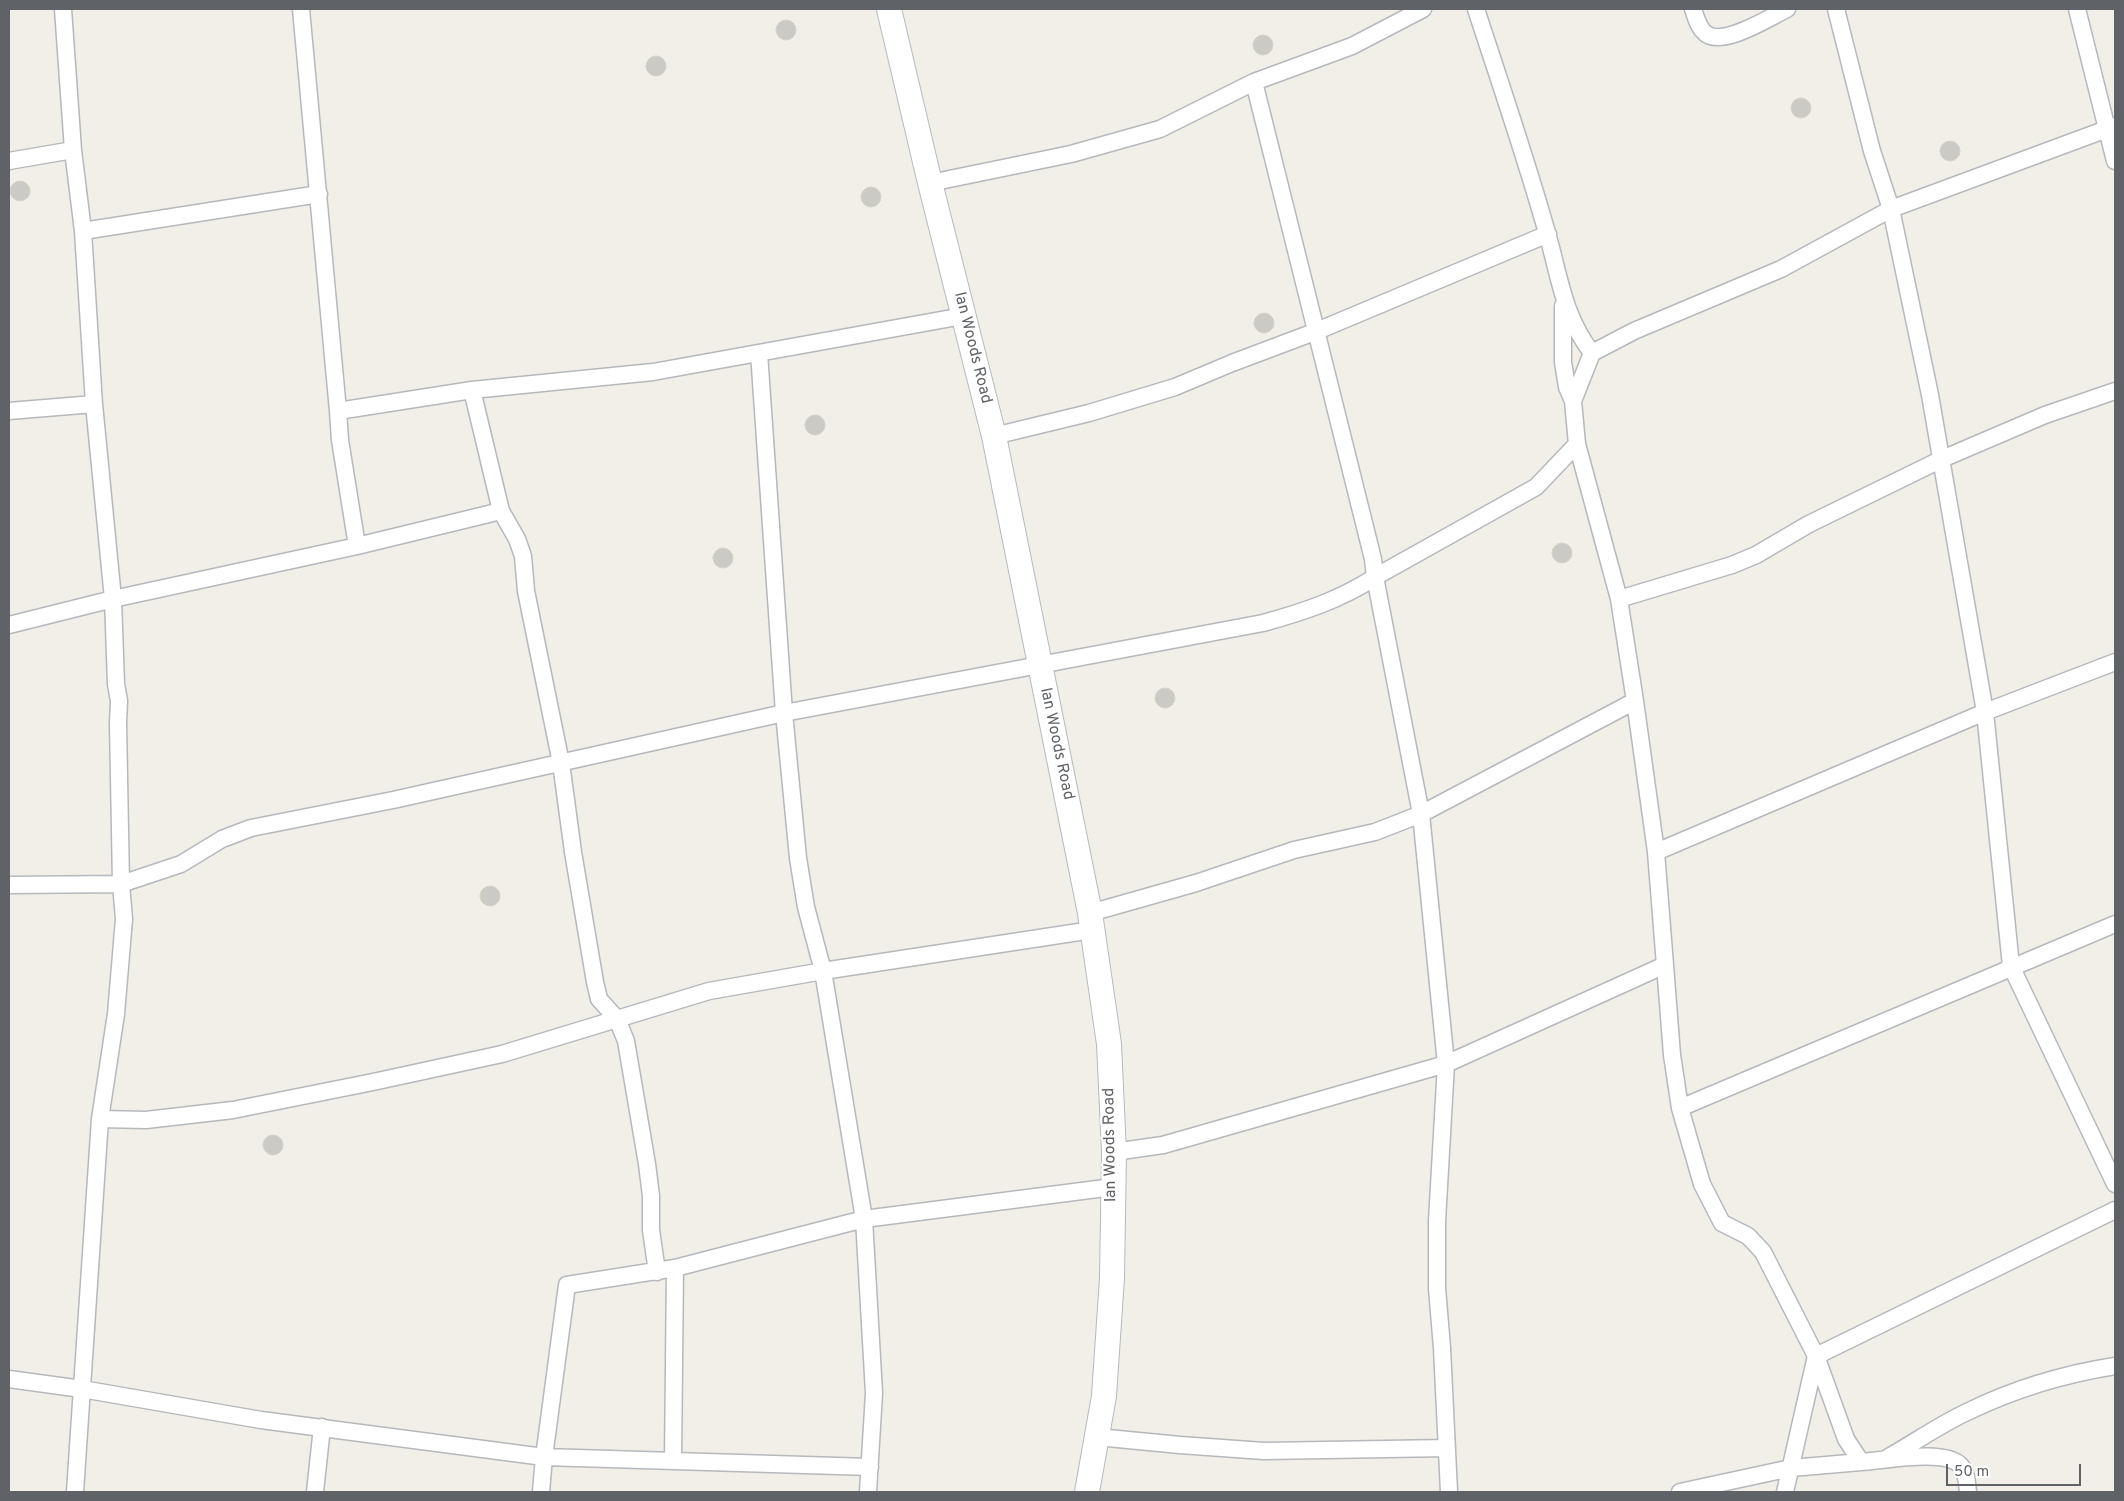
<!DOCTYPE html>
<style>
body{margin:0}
#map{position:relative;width:2124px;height:1501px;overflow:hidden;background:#f1efe8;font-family:Overpass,sans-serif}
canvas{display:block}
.frame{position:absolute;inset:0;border:10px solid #5f6368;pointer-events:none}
.scale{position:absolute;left:1946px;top:1464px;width:135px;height:22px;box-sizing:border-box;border:2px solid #5f6368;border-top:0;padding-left:6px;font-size:15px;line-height:18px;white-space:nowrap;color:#5f6368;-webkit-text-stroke:4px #fff;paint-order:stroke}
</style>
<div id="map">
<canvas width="2124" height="1501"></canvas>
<div class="frame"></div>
<div class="scale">50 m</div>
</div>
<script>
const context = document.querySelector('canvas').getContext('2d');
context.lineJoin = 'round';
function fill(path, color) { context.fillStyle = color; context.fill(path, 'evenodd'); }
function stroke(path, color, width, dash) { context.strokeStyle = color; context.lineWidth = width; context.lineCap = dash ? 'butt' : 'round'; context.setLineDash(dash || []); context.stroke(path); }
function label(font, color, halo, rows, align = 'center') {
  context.font = font + ' Overpass,sans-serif'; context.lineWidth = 4.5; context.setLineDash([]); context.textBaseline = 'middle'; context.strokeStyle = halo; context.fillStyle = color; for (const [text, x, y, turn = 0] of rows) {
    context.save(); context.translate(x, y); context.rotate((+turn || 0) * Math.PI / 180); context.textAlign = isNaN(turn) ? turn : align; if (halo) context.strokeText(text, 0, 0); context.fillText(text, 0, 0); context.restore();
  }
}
const building = new Path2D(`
 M776 30a10 10 0 1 1 20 0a10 10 0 1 1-20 0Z
 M1253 45a10 10 0 1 1 20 0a10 10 0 1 1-20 0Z
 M646 66a10 10 0 1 1 20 0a10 10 0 1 1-20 0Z
 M1791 108a10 10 0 1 1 20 0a10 10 0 1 1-20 0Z
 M1940 151a10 10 0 1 1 20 0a10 10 0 1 1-20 0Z
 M10 191a10 10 0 1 1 20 0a10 10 0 1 1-20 0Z
 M861 197a10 10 0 1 1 20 0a10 10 0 1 1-20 0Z
 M1254 323a10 10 0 1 1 20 0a10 10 0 1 1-20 0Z
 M805 425a10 10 0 1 1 20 0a10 10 0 1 1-20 0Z
 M1552 553a10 10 0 1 1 20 0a10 10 0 1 1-20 0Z
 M713 558a10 10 0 1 1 20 0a10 10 0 1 1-20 0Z
 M1155 698a10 10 0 1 1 20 0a10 10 0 1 1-20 0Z
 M480 896a10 10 0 1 1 20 0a10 10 0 1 1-20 0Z
 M263 1145a10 10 0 1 1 20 0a10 10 0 1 1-20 0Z`);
fill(building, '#cccac5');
stroke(building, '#d6d1c6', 1);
const street = new Path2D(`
 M63,9L73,150L83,231L94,404L113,599L116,684L119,701L118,723L121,884L124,919L116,1014L100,1119L75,1492
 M301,9L338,411
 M1476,9C1500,83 1526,158 1547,233C1560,278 1563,315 1592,353L1634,331L1781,269L1891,209L2115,126
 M1693,9C1696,17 1698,27 1705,33C1722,48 1770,17 1787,9
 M1836,9L1872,151L1891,209L1930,395L1985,712L2011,966L2115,1184
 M2077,9L2115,161
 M9,161L73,150
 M930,183L1071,154L1160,129L1254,82L1352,46L1423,9
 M83,231L319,194
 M1563,306V362L1567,387L1573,401L1577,444L1619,599
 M759,353L784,713L798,858L806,907L823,971L864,1219L874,1393L868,1492
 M1573,401L1592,353
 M9,411L94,404
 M994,436L1089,413L1175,387L1232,363L1317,331L1548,234
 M501,511L517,539L523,556L526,591L561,763L573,852L595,982L599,999L617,1019L709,991L823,971L1092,930
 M357,546L501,511L472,390
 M9,625L113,599L357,546L340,440L338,411L472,390L653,372L963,316
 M1656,852L1985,712L2115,662
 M9,885L121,884L181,864L222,839L251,828L393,800L784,713L1263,623C1303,612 1340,600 1375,577L1373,559L1254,82
 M1090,913L1196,883L1294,850L1375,832L1421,814L1635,701L1619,599L1732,565L1756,555L1809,524L1942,459L2045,415L2115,391
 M1665,965L1672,1055L1680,1108L1702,1184L1722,1223L1748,1236L1763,1252L1816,1356L1846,1439L1861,1462C1883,1461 1946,1448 1961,1466C1967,1473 1967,1484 1968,1492
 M1680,1108L2115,924
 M100,1119L146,1120L233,1110L373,1082L502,1054L617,1019L626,1041L647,1164L651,1196V1230L657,1272
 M1114,1152L1163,1145L1446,1064L1665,965L1656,852L1635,701
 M9,1379L82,1389L261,1420L544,1457L567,1285L675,1268L864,1219L1113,1187
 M1097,1437L1180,1445L1264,1451L1447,1448
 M1887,1458C1914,1443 1939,1425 1967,1412C2014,1389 2064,1374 2115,1366
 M673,1461L675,1268
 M315,1492L322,1427
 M541,1492L544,1457L870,1467
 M1449,1492L1442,1348L1437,1288V1221L1446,1064L1421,814L1375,577L1536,487L1577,444
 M1680,1492L1791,1468L1861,1462
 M1785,1492L1816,1356L2115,1210`);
const secondary = new Path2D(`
 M889,9L930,183L994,436L1090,913L1109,1044L1114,1152L1112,1278L1104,1396L1087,1492`);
stroke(street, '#b5b8bc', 19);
stroke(secondary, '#b6babf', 26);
stroke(street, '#fff', 16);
stroke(secondary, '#fff', 24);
label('16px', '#5f6368', '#fff', [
 ["Ian Woods Road",972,348,76],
 ["Ian Woods Road",1056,744,78],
 ["Ian Woods Road",1111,1145,-91]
]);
</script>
